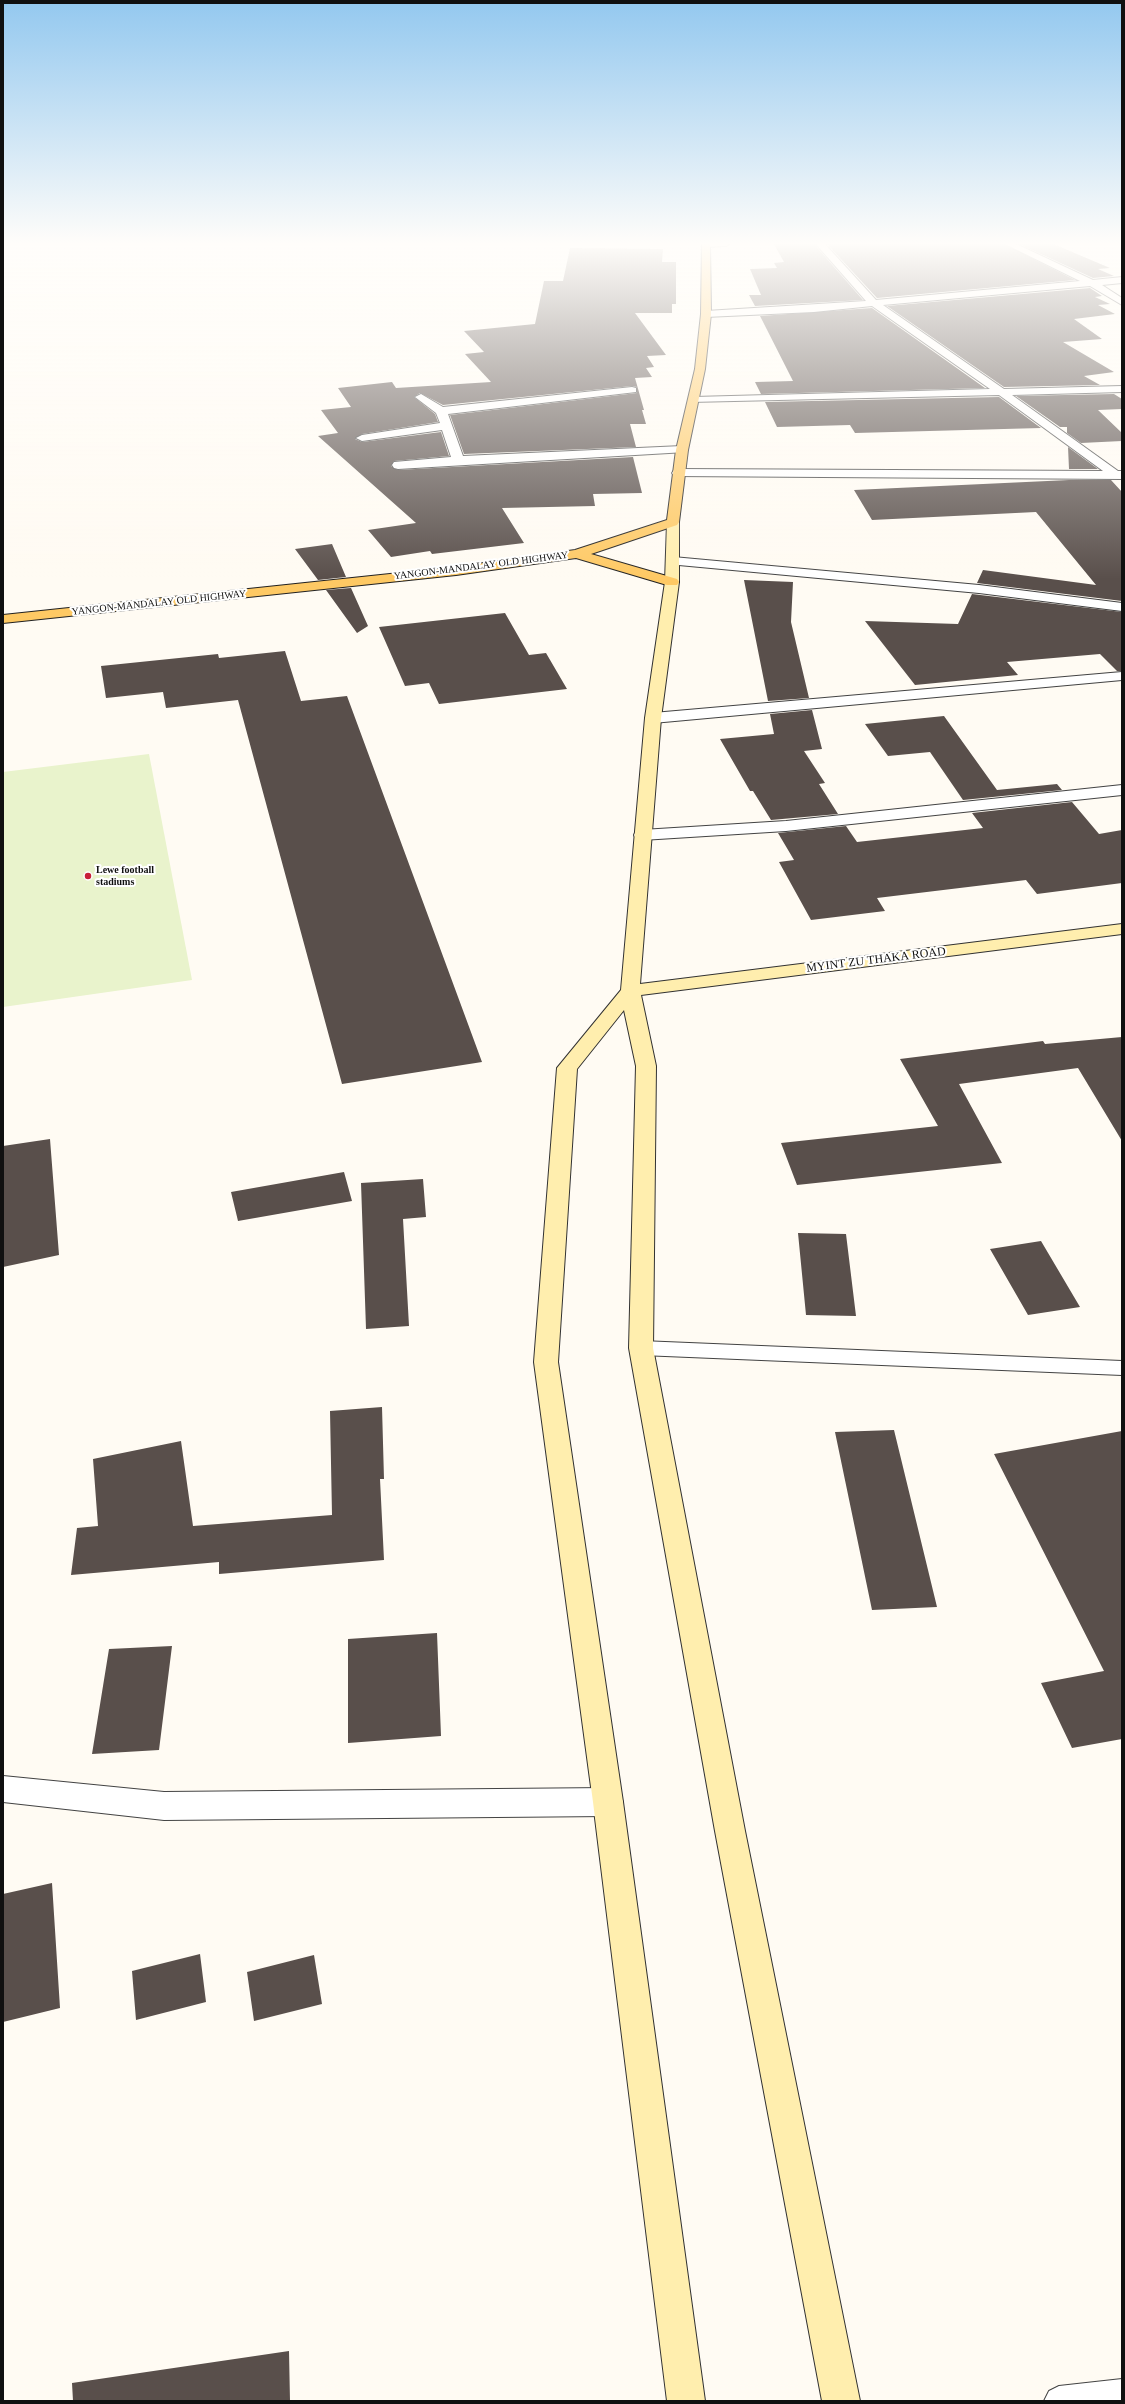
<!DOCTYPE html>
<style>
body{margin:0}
#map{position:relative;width:1125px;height:2404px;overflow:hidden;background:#fffbf3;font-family:"Times New Roman",serif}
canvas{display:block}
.frame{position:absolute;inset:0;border:4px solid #101010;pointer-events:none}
</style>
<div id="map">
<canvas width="1125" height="2404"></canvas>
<div class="frame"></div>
</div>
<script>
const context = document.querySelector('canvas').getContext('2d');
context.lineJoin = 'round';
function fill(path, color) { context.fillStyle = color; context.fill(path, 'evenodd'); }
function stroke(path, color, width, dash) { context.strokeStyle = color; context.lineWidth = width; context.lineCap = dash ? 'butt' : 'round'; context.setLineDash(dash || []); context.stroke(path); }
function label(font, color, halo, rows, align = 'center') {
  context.font = font + ' "Times New Roman",serif'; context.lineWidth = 4; context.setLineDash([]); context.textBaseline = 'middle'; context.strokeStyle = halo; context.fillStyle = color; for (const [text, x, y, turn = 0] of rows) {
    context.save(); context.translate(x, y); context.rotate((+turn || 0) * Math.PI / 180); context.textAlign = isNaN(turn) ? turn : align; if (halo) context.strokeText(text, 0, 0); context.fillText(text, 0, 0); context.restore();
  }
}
fill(new Path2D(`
 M149,754L192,980L3,1007V772Z`), '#e9f3cc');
fill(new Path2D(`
 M826,243H1002L1075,280L877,298Z
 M1017,243H1051L1110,268L1098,269L1114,276L1093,278Z
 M774,244H814L863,300L755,306L749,295H761L750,269L777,268L774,263L784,262Z
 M570,248L663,249L662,262H676V304H672V313H635L666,355L647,356L654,367L646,368L652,377L635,378L644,410H642L646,424H630L636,447L464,454L450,415L637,393V387L632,386L443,405L420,393L414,397L435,414L438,422L362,434L355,439L362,442L441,432L449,456L394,461L391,466L398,470L633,457L642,493L593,494L595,506L502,508L524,543L432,554L430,551L391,557L368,530L416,523L318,436L338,433L321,410L351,407L338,388L392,382L396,388L491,382L465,354L484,352L464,331L535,324L544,281H563Z
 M1090,288L1102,296L1095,297L1110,304L1098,305L1115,314L1074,319L1102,339L1063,342L1114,372L1084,376L1100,385L1004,387L887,306Z
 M872,308L985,388L761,394L755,382L793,381L760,316Z
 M1114,394L1122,399V409L1098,410L1122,433V441L1081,443L1067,433V427H1060L1016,396Z
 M999,397L1041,428L855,433L850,425L777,427L765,402Z
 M1068,447L1098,469H1069Z
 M1111,480L1122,492V601L977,583L983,570L1096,585L1036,512L872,520L854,490L1069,480Z
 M332,544L346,577L318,580L295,549Z
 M744,580L793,582L791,622L809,698L768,701Z
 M351,588L368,626L357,633L326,590Z
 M972,594L1122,612V671H1117L1100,654L1007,662L1018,675L915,685L865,621L958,624Z
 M505,613L529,655L546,653L567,689L439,704L429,683L405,686L379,627Z
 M285,651L301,701L347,696L482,1062L342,1084L238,700L166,708L163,692L106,698L101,666L218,654L219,658Z
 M812,710L822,749L804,751L825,783L819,784L838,814L771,820L753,791H750L720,739L774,734L770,714Z
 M944,716L997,790L1057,784L1062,790L963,800L930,752L888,756L865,724Z
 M1072,802L1099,834L1122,830V883L1037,894L1026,880L877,898L885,911L811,920L779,862L794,860L778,833L846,826L857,842L983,828L972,813Z
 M1122,1037V1141L1078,1068L959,1084L1002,1163L797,1185L781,1143L938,1126L900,1059L1043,1041L1045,1044Z
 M50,1139L59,1255L3,1267V1146Z
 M344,1172L352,1201L238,1221L231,1192Z
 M423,1179L426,1217L403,1219L409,1326L366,1329L361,1183Z
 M798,1233L846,1234L856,1316L806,1315Z
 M1041,1241L1080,1307L1028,1315L990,1249Z
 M382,1407L384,1479H380L384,1560L219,1574V1562L71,1575L77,1528L98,1526L93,1459L181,1441L193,1526L332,1515L330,1411Z
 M894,1430L937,1607L872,1610L835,1432Z
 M1122,1431V1739L1072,1748L1041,1683L1104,1671L994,1454Z
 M437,1633L441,1736L348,1743V1639Z
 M172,1646L159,1750L92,1754L109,1649Z
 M52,1883L60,2008L3,2022V1894Z
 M200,1954L206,2002L136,2020L132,1971Z
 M314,1955L322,2004L254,2021L247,1972Z
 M289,2351L290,2401H73L72,2383Z`), '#594f4b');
const lane = new Path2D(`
 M641,1341L1122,1361V1375L641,1355L634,1353L632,1348L634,1343Z
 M1122,2379V2401H1044L1049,2391L1059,2386Z`);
const street = new Path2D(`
 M702,243H730L726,246L706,247L703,246Z
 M815,243H824L876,300L1080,281L1003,243H1014L1093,280L1122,277V283L1102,285L1122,298V305L1090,286L883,305L1004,389L1122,386V392L1012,395L1118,471H1122V479L674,476L672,473L674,470L678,469L1103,471L999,395L690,402L688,400L694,397L990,389L872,306L814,312L706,317L701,314L706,311L866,301Z
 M632,387L636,388V392L448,414L463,456L682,446L688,450L686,452L398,469L394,468L392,465L394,462L451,457L442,430L362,441L356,438L362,435L440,423L436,413L415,397L421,394L443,407Z
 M673,557L979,585L1122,603V611L979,593L668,564L666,561Z
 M1122,672V680L653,723L645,718L653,713Z
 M1122,785V795L786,831L642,840L636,839L634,835L636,831L642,830L786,821Z
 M3,1776L164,1792L608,1788L619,1792L623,1802L619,1812L608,1816L164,1820L3,1802Z`);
const secondary = new Path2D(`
 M673,518L679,522V582L661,718L640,984L1122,924V934L641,995L656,1066L653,1348L745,1831L860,2401H822L715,1831L629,1348L636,1066L624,1010L577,1069L558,1362L623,1802L705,2401H667L593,1802L534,1362L557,1068L621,990L645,718L665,582L667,522Z`);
const primary = new Path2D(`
 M702,243H710L711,314L705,369L688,450L679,522L677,525L591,554L677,579L679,582L677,585H667L576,558L456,575L3,623V615L456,567L575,550L667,520L676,450L695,369L701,314Z`);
stroke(lane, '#434343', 2);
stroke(street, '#434343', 2);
stroke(secondary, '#323232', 2);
stroke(primary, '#212121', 2);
fill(lane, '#fff');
fill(street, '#fff');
fill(secondary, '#ffeeae');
fill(primary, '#fec964');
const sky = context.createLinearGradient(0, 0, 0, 579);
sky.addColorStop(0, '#93c8ef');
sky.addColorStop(0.42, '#fffdfa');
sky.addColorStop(1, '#fffdfa00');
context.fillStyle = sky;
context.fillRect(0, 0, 1125, 579);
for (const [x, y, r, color] of [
 [88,876,4,"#c82039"]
]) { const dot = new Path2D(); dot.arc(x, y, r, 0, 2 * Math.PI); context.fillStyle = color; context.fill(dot); stroke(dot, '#fff', 1.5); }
label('10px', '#101010', '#fff', [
 ["YANGON-MANDALAY OLD HIGHWAY",481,566,-7],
 ["YANGON-MANDALAY OLD HIGHWAY",159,603,-6]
]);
label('bold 10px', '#101010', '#fff', [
 ["Lewe football",96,870],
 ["stadiums",96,882]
], 'left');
label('12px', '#101010', '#fff', [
 ["MYINT ZU THAKA ROAD",876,960,-7]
]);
</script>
